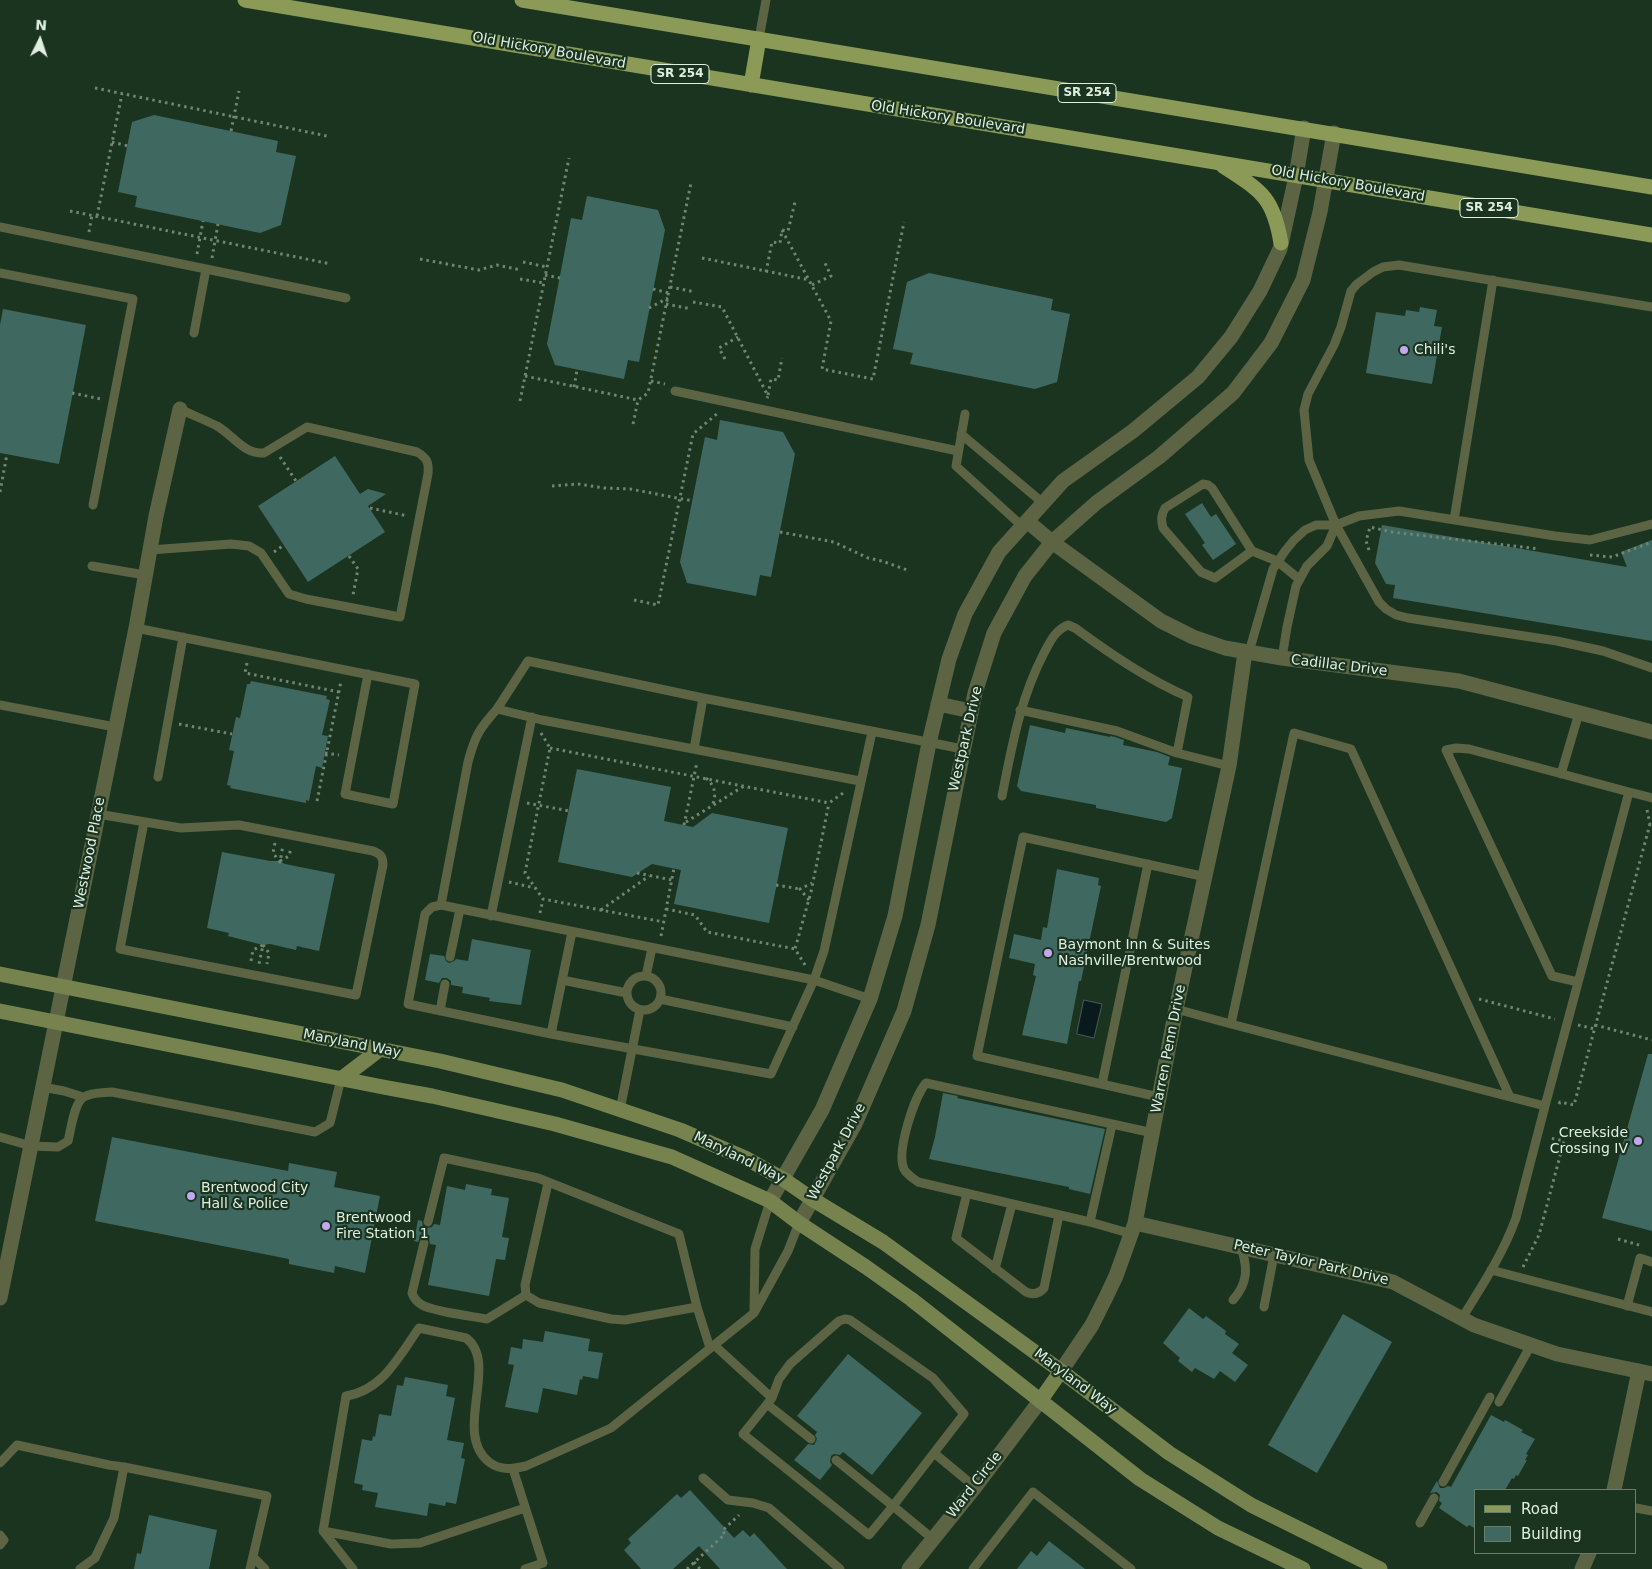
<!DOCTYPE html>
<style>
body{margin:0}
#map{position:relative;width:1652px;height:1569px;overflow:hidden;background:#1a3420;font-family:"DejaVu Sans",sans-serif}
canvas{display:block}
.legend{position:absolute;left:1474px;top:1489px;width:162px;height:65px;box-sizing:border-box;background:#1a3420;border:1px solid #697e6d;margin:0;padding:6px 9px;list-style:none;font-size:15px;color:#dfeee1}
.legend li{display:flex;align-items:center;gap:10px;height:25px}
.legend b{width:25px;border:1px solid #697e6d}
.north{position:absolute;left:15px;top:15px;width:50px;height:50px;-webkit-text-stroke:4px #1a3420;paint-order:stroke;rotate:4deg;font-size:14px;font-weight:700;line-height:20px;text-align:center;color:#dfeee1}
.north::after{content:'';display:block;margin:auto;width:18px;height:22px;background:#dfeee1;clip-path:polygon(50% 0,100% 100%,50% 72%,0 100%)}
</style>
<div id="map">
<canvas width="1652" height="1569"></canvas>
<ul class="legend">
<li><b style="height:6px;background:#8b9a57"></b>Road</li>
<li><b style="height:14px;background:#3f6960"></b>Building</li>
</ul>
<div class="north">N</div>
</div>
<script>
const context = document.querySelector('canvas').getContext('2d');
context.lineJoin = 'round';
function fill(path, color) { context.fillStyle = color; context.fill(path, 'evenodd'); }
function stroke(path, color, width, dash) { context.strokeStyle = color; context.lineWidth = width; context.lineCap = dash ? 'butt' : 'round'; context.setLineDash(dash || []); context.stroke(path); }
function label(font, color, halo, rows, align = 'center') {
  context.font = font + ' "DejaVu Sans",sans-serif'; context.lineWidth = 4.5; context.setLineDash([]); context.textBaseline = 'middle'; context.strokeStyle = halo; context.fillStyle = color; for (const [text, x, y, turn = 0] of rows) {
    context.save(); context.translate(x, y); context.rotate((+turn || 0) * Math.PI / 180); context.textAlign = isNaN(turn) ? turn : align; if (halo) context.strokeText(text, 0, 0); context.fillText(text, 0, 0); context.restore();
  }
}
const water = new Path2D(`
 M1084,1000L1102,1004L1094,1038L1077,1034Z`);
fill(water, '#0a1a1c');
stroke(water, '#4a5a57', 1);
fill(new Path2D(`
 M154,115L278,141L276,152L296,156L281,225L260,233L135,207L137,196L118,192L132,122Z
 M587,196L658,210L665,230L639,362L628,360L624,379L555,365L547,344L571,218L582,220Z
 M929,273L1053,299L1051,310L1070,314L1057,382L1035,389L910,364L913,353L893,349L907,282Z
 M1420,307L1437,310L1434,326L1442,327L1432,384L1366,373L1376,312L1405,316L1406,310L1419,312Z
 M3,309L86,325L59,464L0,453V325Z
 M720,420L783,432L795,454L771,577L760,575L756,596L687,583L680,562L705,437L717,440Z
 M335,456L360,494L368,489L386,494L368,506L385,532L308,582L258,506Z
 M1202,503L1211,517L1216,514L1236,544L1213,560L1202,545L1205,543L1185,514Z
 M1382,525L1627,567L1621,552L1652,540V641L1393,598L1395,585L1386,584L1375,563Z
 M251,681L327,696L326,699L330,700L322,735L328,736L322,768L316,766L309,801L306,800V803L230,788L231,786L227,785L234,751L229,750L236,717L240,718L247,684H250Z
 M1030,725L1065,733L1066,728L1110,737V736L1115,737L1124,740L1123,745L1157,752L1170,757L1168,765L1182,768L1172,818L1166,822L1096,808V805L1021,791L1017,786Z
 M577,769L671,787L664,821L693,827L712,813L788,828L769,923L674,904L681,870L652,864L632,877L558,862Z
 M222,852L270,861H279L285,864L335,874L319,951L297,946L296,950L270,944L263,945L228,936L229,933L207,928Z
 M1057,869L1099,878L1098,885L1101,886L1081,981H1079L1067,1044L1022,1035L1036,976L1033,975L1035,964L1009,958L1014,934L1041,940L1043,927L1047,928Z
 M472,939L531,950L521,1005L489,1001L490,998L462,993L463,987L451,985V981L447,978H442L439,983L425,980L430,954L444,956L446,961L449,963L454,961L456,959L468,961Z
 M1648,1054H1652V1231L1602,1218Z
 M943,1093L958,1096L957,1098L1105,1129L1090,1194L1069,1189V1187L929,1159L935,1137Z
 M112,1137L288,1171L289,1163L337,1172L334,1187L380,1196L365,1273L335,1266L334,1273L289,1264V1259L95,1221Z
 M466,1184L492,1189L491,1195L509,1198L502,1237L509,1238L505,1260L496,1259L489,1296L428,1285L436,1245L430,1244L429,1239L425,1237L420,1238L418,1242L414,1241L418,1220L422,1221L423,1226L427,1228L432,1227L434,1224L440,1225L447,1186L465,1190Z
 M1189,1308L1203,1319L1206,1316L1226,1331L1225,1334L1239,1344L1232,1353L1248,1365L1235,1382L1220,1371L1214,1379L1195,1368L1192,1372L1178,1361L1180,1358L1163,1343Z
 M1343,1314L1392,1342L1317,1473L1268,1445Z
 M545,1331L590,1339L588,1351L603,1353L598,1379L583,1376L582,1380L580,1379L577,1395L543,1388L538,1413L505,1407L514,1365L508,1364L511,1347L522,1349L523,1339L543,1342Z
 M848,1354L922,1413L872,1475L843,1452L840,1455L834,1454L831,1456L830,1462L832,1465L820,1480L794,1460L808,1444L814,1445L817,1439L815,1435L817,1432L797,1416Z
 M405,1377L448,1385L446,1396L455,1398L447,1440L464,1443L461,1458L465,1459L456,1504L446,1502L445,1506L429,1503L427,1516L375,1507L378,1493L362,1490L363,1485L354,1483L362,1439L372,1441L373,1436L375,1437L379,1414L391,1416L397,1385L403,1386Z
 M1491,1415L1504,1422L1505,1420L1523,1430L1521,1432L1535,1439L1526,1454L1528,1455L1525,1460H1527L1518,1476L1516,1475L1514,1479L1512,1478L1505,1490H1476V1529L1469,1525L1467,1527L1439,1508L1442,1503L1439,1501L1440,1495L1437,1492L1430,1493L1437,1481L1440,1488H1444L1448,1486L1451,1487Z
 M690,1490L734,1538L743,1530L750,1537L754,1533L787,1569H720L699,1546L673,1569H641L624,1550L631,1543L628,1539L677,1494L681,1498Z
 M149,1515L217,1530L209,1569H134L137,1553L141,1554Z
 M1049,1541L1085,1569H1017L1031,1551L1037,1556Z`), '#3f6960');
stroke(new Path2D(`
 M95,88L327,136
 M231,131L239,91
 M112,142L128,146
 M70,211L331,264
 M97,216L122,94
 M782,230L831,321L822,369L873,379L904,222
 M89,232L92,215
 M197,254L203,221
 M212,258L218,224
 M702,258L810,280
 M420,259L479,270L497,265L521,270
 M523,262L547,267
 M766,272L772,242L780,243L782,230L788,231L795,202
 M545,275L560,278
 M520,279L544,283
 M812,285L831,276L825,263
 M670,287L695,292
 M653,289L669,293
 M693,302L722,307L768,396L767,398
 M666,304L691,309
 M649,308L668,298
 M725,359L719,348L738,337
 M525,376L638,400L648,393L691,183
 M651,381L665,384
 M574,387L577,370
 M72,393L101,399
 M768,395L771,379L778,380L782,358
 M520,401L569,158
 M633,424L638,400
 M280,457L296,481
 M552,486L578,484L604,488L630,489L693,501
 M0,492L7,454
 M370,508L408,516
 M780,532L834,542L868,558L882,561L907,570
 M1369,550L1366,541L1370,527L1392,532L1539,549
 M274,552L284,545
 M1590,555L1612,557L1652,542
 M349,556L358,569L353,595
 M634,600L658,605L693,434L718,413
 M247,663L245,673L339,692
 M179,724L232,734
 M541,733L550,748L525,873L543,899L664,922
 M550,748L829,803L846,791
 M325,753L339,755
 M706,778C715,786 717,794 712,806
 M317,801L341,681
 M527,803L569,811
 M1647,810L1650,824
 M686,822L744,786
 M684,825L697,762
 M275,843L273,853L280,862L283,845
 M280,861L289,856L291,848
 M637,873L672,880
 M509,882L535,888
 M776,885L800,889
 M809,900L800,889L812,883
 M666,909L695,915L707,932L795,949
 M601,910L649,876
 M540,913L543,899
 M661,936L674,868
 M263,945L269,953L267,964
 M251,961L253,950L263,945L259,964
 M805,965L795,949L811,892L829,803
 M1479,999L1555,1019
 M1578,1025L1595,1029
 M1595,1025L1652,1040
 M1559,1104L1560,1102L1574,1105L1650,824H1652
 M1618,1239L1639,1245
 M1523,1267L1539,1235L1564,1141L1550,1138V1136
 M694,1562L700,1569
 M687,1569L725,1534L722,1531L739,1515`), '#708574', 3, [2.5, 4]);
stroke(new Path2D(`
 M759,39L766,0
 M0,227L206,269L194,333
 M206,269L346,298
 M0,273L133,299L93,505
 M1652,307L1399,265L1383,267L1373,272L1357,284L1351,291L1341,327L1334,345L1308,394L1304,410L1309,460L1336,525L1379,602L1386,609L1396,615L1408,618L1557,641L1603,651L1652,668
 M675,391L958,451
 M965,414L956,466L1022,526
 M961,434L1043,503
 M1454,520L1493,280
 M150,550L231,544L249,546L261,553L289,594L306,599L400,617L428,474C429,462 427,458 417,452L307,427L264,453C243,454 233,435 217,426C205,420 192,415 180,409
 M1252,551L1215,578L1201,572L1163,528C1161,520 1161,515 1165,508L1203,484L1208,485L1212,488L1252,551L1277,561L1299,579
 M92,566L145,575
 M136,628L415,684L393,804L345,794L368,674
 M1249,652L1273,569L1285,551L1294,540L1305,530L1316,525H1336L1359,516L1399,511L1555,536L1590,540L1652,524
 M1282,658L1287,627L1296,586L1307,566L1327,546L1336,525
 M0,705L115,727
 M497,709L528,661L703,698L963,749
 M1020,710L1117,731L1177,753
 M694,749L703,698
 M1561,774L1579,713
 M158,777L183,637
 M1629,792L1652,798
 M1002,796C1012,746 1020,699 1044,653C1050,642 1055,630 1068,625L1075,628C1112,655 1147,679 1188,697L1177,753L1229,766
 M98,814L181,828L239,825L373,851C381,854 383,857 383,865L356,995L120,949L144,822
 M441,905L468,762C475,736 479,729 497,709L542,720L860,781
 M491,916L532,717
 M450,957L460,909
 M627 993a17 17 0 1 1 34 0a17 17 0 1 1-34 0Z
 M646,976L652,948
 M562,980L627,993
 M660,999L793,1027
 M870,999L814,980L441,905L432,907L425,914L408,1004L551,1034L771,1074L814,980L824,951L872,732
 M1176,1009L1231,1024L1294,733L1351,749L1510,1097L1545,1106L1516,1218C1503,1254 1482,1286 1462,1318
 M440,1011L445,984
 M1231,1024L1510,1097
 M551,1034L572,932
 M1102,1084L1148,864
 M42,1087L64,1091L83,1097
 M1159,1097L977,1056L1023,837L1206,877
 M1545,1106L1629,792L1469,749L1456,748L1446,750L1552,976L1578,982
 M620,1110L640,1010
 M0,1137L31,1146L58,1147L68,1141C71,1130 74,1102 84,1097C92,1092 103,1093 112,1092L315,1132L330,1123L341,1079
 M967,1193L956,1238L1026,1292C1033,1295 1039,1294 1044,1288L1059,1215
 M428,1222L444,1158L538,1178L679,1234L697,1307L710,1348
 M1090,1222L1112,1125
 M1132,1234L1090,1222L918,1182C913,1178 907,1175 904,1169C896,1152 914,1097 926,1083L1153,1133
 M424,1243L412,1293C414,1299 417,1302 422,1305C435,1312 471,1316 487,1319L526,1295L539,1303L611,1319L625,1320L697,1307
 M995,1269L1012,1204
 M1491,1270L1652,1312
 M526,1295L525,1285L548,1183
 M1233,1300C1248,1283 1248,1268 1241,1247
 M1627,1306L1640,1258L1652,1262
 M1264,1307L1274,1255
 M754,1310L755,1249L770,1201
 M714,1345L772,1398
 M1499,1402L1531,1345
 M767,1404L811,1439
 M934,1453L975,1487
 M836,1460L893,1506L869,1535L743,1434L772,1398L779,1379L790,1364L839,1321L845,1319L850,1320L933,1378L964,1414L893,1506L933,1539
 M0,1463L17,1445L109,1465L124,1467L267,1496L250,1569
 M513,1469L543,1563L525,1569
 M703,1478L728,1500L753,1503L769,1508L840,1569
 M1443,1482L1490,1397
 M1636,1508L1652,1511
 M1420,1523L1434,1498
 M323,1531L391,1544L420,1543L525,1508
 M0,1535L4,1540L0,1545
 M253,1557L265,1569
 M80,1569L95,1558L114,1518L124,1467
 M353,1569L323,1531L346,1396C383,1390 399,1356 419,1328L466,1338C500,1363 452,1433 489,1462C501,1471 513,1469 526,1466L611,1428L754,1313L788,1251L799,1223
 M973,1569L1033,1492L1131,1569`), '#5c6444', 9);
stroke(new Path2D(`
 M1027,521L1052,542L1161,621L1193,637L1225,648L1282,658L1459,681L1652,732
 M938,704L971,711
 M770,1201L822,1110L870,999L895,916L929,743L949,659L965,614L999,552L1063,481L1133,431L1198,377L1231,337L1260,291L1280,249L1296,176L1304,128
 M799,1223L855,1124L904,1011L928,925L975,693L994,633L1025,576L1052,542L1096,503L1159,457L1233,393L1271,343L1303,280L1320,212L1334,133
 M1135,1223L1393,1282L1474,1325L1557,1354L1652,1374
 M0,1298L136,628L156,516L180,409
 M1061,1371L1092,1325L1107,1295L1116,1276L1135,1223L1176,1009L1229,766L1245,652
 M1614,1490L1639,1371
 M909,1569L975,1487L1040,1401
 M1582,1569L1589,1553`), '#5c6444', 15);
stroke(new Path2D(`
 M0,974L440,1061L562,1090L680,1130L747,1159L783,1179L812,1199L883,1242L1061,1371L1169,1453L1251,1505L1380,1569
 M0,1011L383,1087L432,1096L555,1124L672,1157L770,1201L799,1223L866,1267L911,1299L1140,1479L1218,1528L1303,1569
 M341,1079L379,1050
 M1040,1401L1061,1371`), '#77834f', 15);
stroke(new Path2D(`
 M245,0L1652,235
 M522,0L1652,187
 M751,85L759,39
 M1223,166C1261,191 1273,196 1281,243`), '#8b9a57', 15);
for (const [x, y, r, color] of [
 [1404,350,5,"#c4a7f1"],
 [1048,953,5,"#c4a7f1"],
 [1638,1141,5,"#c4a7f1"],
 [191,1196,5,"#c4a7f1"],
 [326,1226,5,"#c4a7f1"]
]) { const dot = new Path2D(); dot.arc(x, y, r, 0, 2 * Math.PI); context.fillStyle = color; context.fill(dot); stroke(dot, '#1a3420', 2); }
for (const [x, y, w] of [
 [680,74,58],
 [1087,93,58],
 [1489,208,58]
]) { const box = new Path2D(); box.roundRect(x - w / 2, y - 9.5, w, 19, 4); context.fillStyle = '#1a3420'; context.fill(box); stroke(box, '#dfeee1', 1); }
label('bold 12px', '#dfeee1', null, [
 ["SR 254",680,74],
 ["SR 254",1087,93],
 ["SR 254",1489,208]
]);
label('14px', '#dfeee1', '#1a3420', [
 ["Old Hickory Boulevard",549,51,10],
 ["Old Hickory Boulevard",948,118,9],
 ["Old Hickory Boulevard",1348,184,10],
 ["Cadillac Drive",1339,666,7],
 ["Westpark Drive",966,739,-77],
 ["Westwood Place",90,853,-79],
 ["Maryland Way",352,1044,11],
 ["Warren Penn Drive",1169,1049,-79],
 ["Westpark Drive",837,1152,-62],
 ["Maryland Way",739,1158,26],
 ["Peter Taylor Park Drive",1311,1263,13],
 ["Maryland Way",1075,1382,37],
 ["Ward Circle",975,1485,-52]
]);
label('14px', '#dfeee1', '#1a3420', [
 ["Chili's",1414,350],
 ["Baymont Inn & Suites",1058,945],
 ["Nashville/Brentwood",1058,961],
 ["Creekside",1628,1133,"right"],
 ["Crossing IV",1628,1149,"right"],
 ["Brentwood City",201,1188],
 ["Hall & Police",201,1204],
 ["Brentwood",336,1218],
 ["Fire Station 1",336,1234]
], 'left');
</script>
